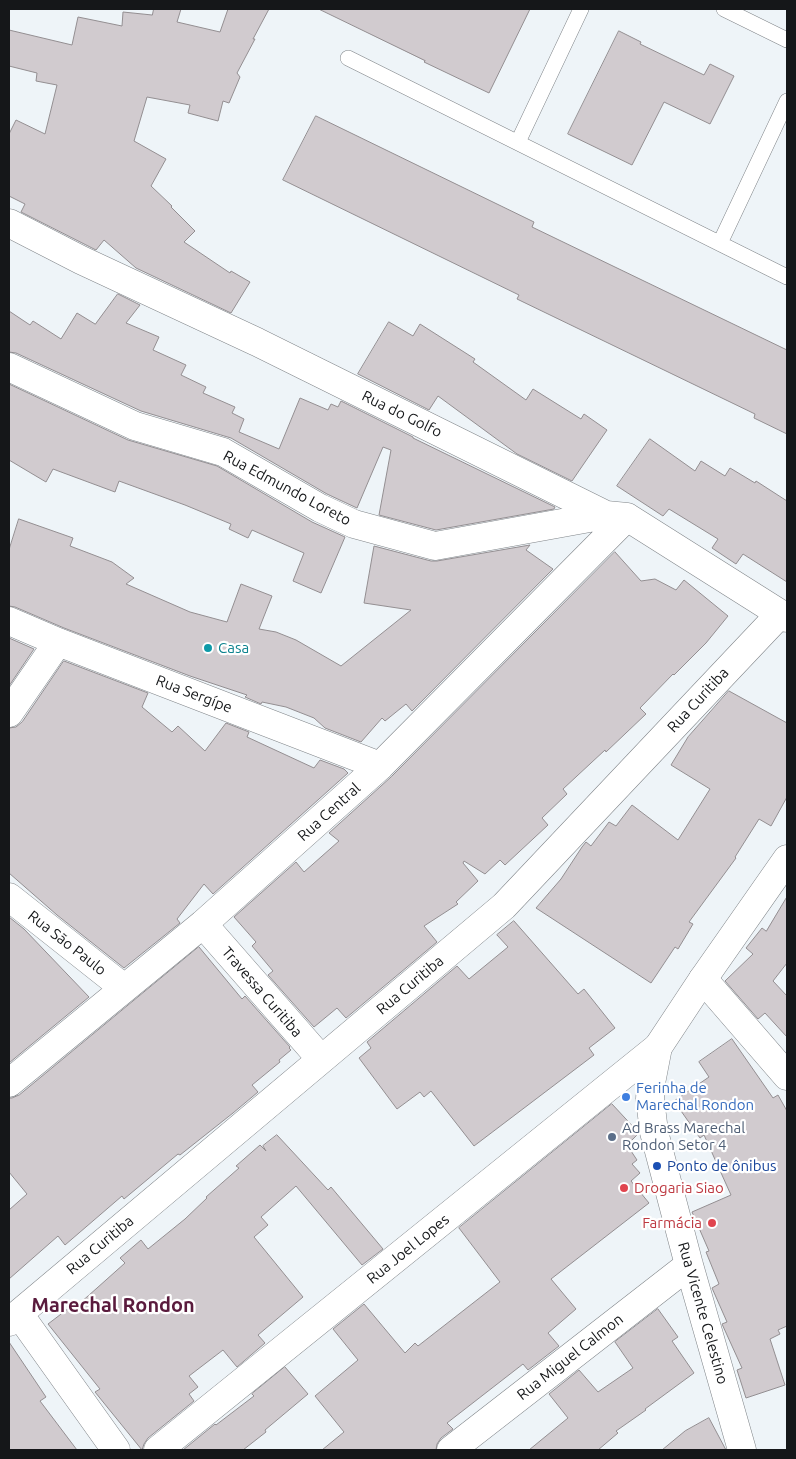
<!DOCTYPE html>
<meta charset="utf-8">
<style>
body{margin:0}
#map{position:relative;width:796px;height:1459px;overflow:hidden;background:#eef4f8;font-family:Ubuntu,sans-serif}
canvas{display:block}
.frame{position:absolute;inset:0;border:10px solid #151719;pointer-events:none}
</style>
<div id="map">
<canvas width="796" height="1459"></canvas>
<div class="frame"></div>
</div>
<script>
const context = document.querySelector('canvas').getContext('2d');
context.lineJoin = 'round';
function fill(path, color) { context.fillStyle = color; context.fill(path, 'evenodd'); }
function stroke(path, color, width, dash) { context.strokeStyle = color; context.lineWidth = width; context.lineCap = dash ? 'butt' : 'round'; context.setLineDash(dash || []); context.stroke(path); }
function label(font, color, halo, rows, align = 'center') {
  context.font = font + ' Ubuntu,sans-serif'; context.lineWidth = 4.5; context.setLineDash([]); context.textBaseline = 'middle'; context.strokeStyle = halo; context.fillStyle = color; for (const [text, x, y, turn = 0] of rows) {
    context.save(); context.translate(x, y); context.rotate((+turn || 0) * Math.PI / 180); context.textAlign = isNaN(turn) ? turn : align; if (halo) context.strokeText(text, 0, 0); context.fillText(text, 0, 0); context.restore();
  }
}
const building = new Path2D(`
 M154,9H181L177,22L220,32L228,9H269L253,39H255L237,73L240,77L229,103L223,101L218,121L188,113L190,105L147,97L134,141L166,159L151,186L172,206L171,207L195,231L184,242L230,273L231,271L250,282L231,313L136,268L104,240L96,250L21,212L25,204L9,196V134L16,120L45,134L57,85L36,81L37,73L9,66V30L72,45L78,17L122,26L123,12L152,15Z
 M319,9H530L489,93L424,62L425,61Z
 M619,31L641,42L640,44L704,75L710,64L734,76L710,124L664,102L632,165L568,134Z
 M316,116L534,222L532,227L787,350V434L754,418L755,414L517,299L519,295L283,180Z
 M118,294L140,305L126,323L159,337L153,350L186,365L181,375L206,387L203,393L235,407L232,413L244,419L239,432L279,449L300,398L328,410L331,404L338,407L341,401L413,437V438L555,507L554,509L436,530L379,515L391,450L383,447L357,508L327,494L231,438L141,411L16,353L9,352V311L30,325L33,321L61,339L77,313L95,324Z
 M389,322L413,336L420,324L475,359L473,362L526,400L533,389L581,419L584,414L607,430L572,481L517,454L438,396L429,410L358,374Z
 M9,384L128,440L217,466L312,522L345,537L321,593L293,581L304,553L252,530L248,538L229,529L231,524L185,505L119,481L115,492L53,469L46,482L9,460Z
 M650,439L695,471L701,461L725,476L730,468L755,483L756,481L787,501V582L743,554L736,564L712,548L718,539L669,509L663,516L617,486Z
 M19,519L73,538L70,546L112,562L134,578L126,584L190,612L227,622L241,584L272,596L259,629L276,632L296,640L341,666L411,610L364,603L374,546L431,561H437L530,545L526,550L553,569L412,711L406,704L385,721L382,718L361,742L325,728L314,718L286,707L262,702L261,704L245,697L247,695L190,676L64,628L15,607L9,606V550Z
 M615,552L641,581L655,579L676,590L684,580L728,616L706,643L674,675L673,674L640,708L646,714L606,752L605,750L563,789L567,794L542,818L548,825L505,865L500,860L485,874L464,861L463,863L478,881L456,902L458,904L424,926L437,942L346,1018L337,1008L314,1027L268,975L273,971L252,946L256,942L234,917L296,862L304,872L339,841L329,833L391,777Z
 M9,638L34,649L9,686Z
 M64,661L148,693L142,707L172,732L178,726L205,751L226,723L249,732L247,737L314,768L320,760L344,769L348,773L213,894L204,884L177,919L180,923L124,968L57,915L9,873V728L16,727L22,722Z
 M729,691L787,723V797L771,826L759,819L735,857L736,858L689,922L693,924L678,949L675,947L651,983L536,908L561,879L582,847L586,842L591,846L609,822L616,826L632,805L678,840L710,789L671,765L688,737Z
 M787,897V963L773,981L787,996V1037L765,1013L758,1019L725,981L753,954L746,948L762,928L766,931Z
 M9,917L24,929L89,997L9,1063Z
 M514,921L578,994L584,989L615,1028L589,1048L594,1055L474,1146L431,1091L424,1097L420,1092L397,1109L359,1058L371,1048L367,1042L457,966L469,979L508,947L497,935Z
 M199,947L242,999L245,996L290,1047L289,1048L291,1050L279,1060L280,1062L252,1085L258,1092L233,1113L180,1155L178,1154L124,1199L122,1196L65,1245L58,1236L9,1279V1210L27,1194L9,1172V1098H12L19,1095Z
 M732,1039L773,1098L778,1095L787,1111V1326L778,1330L780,1334L770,1339L785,1385L746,1398L737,1370L742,1368L722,1324L727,1322L712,1288L719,1284L706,1252L709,1251L692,1212L731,1195L704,1135L700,1138L674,1101L709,1077L699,1062Z
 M612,1104L638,1132V1134L627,1145L637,1160L632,1164L640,1173L631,1181L649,1203L551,1279L576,1309L548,1333L559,1346L528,1370L523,1364L447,1423L453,1429L441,1438L437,1444L436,1450H322L344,1432L315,1396L358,1360L333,1329L364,1304L405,1353L415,1343L418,1346L500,1282L459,1228Z
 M277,1135L328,1190L331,1187L383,1249L362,1265L296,1186L261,1217L268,1225L254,1237L303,1297L258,1335L265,1343L237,1367L223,1350L189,1376L198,1387L189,1394L194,1401L148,1438L144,1444L142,1450L95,1392L100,1389L48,1324L69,1308L71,1311L97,1288L125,1263L120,1258L141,1240L148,1249L185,1219L207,1198L206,1197L239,1168L236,1166L260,1145L266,1151L263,1146Z
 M658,1309L678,1337L672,1341L694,1373L645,1409L646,1410L616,1431L618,1433L598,1450H529L568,1418L549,1394L579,1370L598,1392L633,1368L615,1342Z
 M9,1342L46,1397L40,1401L77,1450H9Z
 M285,1367L308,1394L265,1430L266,1432L243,1450H183L215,1424L216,1425L254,1396L252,1394Z
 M709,1418L726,1450H662L685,1431Z`);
fill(building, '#d1cbcf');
stroke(building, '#938e91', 1);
const service = new Path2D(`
 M724,9L787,40
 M348,58L787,277
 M518,142L581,9
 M720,243L787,101`);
const minor = new Path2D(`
 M9,223L81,260L257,342L606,515L627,517L787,618
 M9,367L135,426L223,452L320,508L354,524L435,546L606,515
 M9,621L58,642L380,766
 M9,713L58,642
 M9,897L124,988
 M203,924L321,1059
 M703,979L787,1076
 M9,1083L203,924L380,766L627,517
 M19,1314L116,1450
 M9,1322L504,906L780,614
 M158,1450L658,1047`);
const tertiary = new Path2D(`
 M451,1450L689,1265
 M742,1450L689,1265L654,1132L650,1099L651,1083L658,1047L703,979L787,859`);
stroke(service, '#808589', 16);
stroke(minor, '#808589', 29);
stroke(tertiary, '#808589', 29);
stroke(service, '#fff', 15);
stroke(minor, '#fff', 28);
stroke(tertiary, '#fff', 28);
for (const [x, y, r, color] of [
 [208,648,5,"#0f9aa8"],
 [626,1097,5,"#3f7fe0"],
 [612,1137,5,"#5c6f8a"],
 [657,1166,5,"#1a4fb4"],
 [624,1188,5,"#e0444e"],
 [712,1223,5,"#e0444e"]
]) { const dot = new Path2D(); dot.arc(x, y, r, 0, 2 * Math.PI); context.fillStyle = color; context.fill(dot); stroke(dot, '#fff', 2); }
label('15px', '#151719', '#fff', [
 ["Rua do Golfo",402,414,26],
 ["Rua Edmundo Loreto",287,488,28],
 ["Rua Sergípe",194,694,21],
 ["Rua Curitiba",698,700,-47],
 ["Rua Central",329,812,-42],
 ["Rua São Paulo",67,943,38],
 ["Rua Curitiba",410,985,-40],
 ["Travessa Curitiba",262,992,49],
 ["Rua Curitiba",100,1245,-40],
 ["Rua Joel Lopes",408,1249,-39],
 ["Rua Vicente Celestino",703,1313,74],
 ["Rua Miguel Calmon",570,1357,-38]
]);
label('15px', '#0d838f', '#fff', [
 ["Casa",218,648]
], 'left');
label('15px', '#366cbe', '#fff', [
 ["Ferinha de",636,1088],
 ["Marechal Rondon",636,1105]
], 'left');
label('15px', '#4e5e75', '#fff', [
 ["Ad Brass Marechal",622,1128],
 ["Rondon Setor 4",622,1145]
], 'left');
label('15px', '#164399', '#fff', [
 ["Ponto de ônibus",667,1166]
], 'left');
label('15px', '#be3a42', '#fff', [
 ["Drogaria Siao",634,1188],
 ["Farmácia",702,1223,"right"]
], 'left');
label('bold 20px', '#5a1b3d', '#fff', [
 ["Marechal Rondon",113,1305]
]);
</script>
